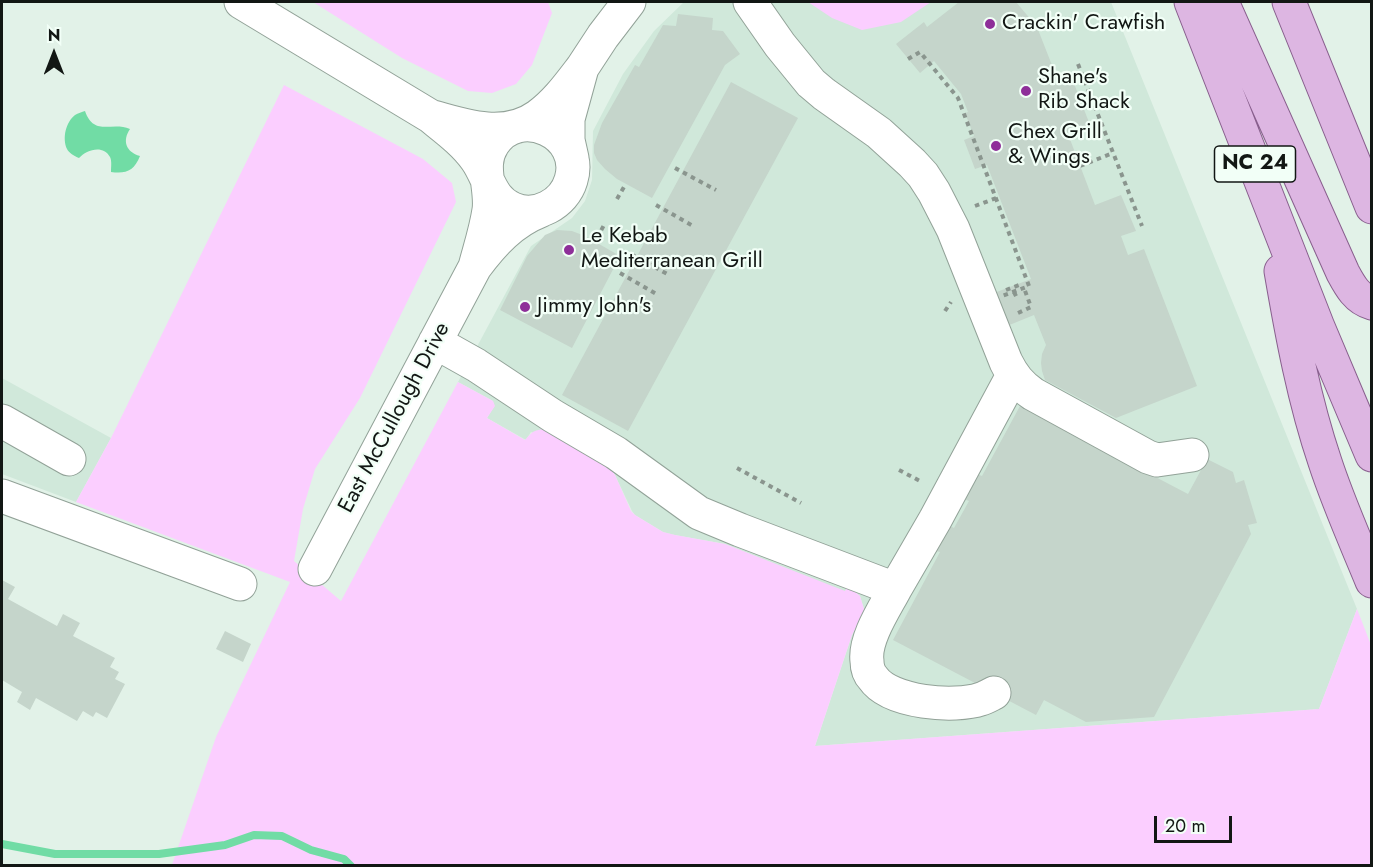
<!DOCTYPE html>
<style>
body{margin:0}
#map{position:relative;width:1373px;height:867px;overflow:hidden;background:#e2f2e8;font-family:Jost,sans-serif}
canvas{display:block}
.frame{position:absolute;inset:0;border:3px solid #121714;pointer-events:none}
.north{position:absolute;left:24px;top:24px;width:60px;height:60px;-webkit-text-stroke:4px #f2fff7;paint-order:stroke;rotate:0deg;font-size:16px;font-weight:700;line-height:24px;text-align:center;color:#121714}
.north::after{content:'';display:block;margin:auto;width:21px;height:27px;background:#121714;clip-path:polygon(50% 0,100% 100%,50% 72%,0 100%)}
.scale{position:absolute;left:1154px;top:816px;width:78px;height:27px;box-sizing:border-box;border:3px solid #121714;border-top:0;padding-left:8px;font-size:18px;line-height:21px;white-space:nowrap;color:#121714;-webkit-text-stroke:4px #f2fff7;paint-order:stroke}
</style>
<div id="map">
<canvas width="1373" height="867"></canvas>
<div class="frame"></div>
<div class="north">N</div>
<div class="scale">20 m</div>
</div>
<script>
const context = document.querySelector('canvas').getContext('2d');
context.lineJoin = 'round';
function fill(path, color) { context.fillStyle = color; context.fill(path, 'evenodd'); }
function stroke(path, color, width, dash) { context.strokeStyle = color; context.lineWidth = width; context.lineCap = dash ? 'butt' : 'round'; context.setLineDash(dash || []); context.stroke(path); }
function label(font, color, halo, rows, align = 'center') {
  context.font = font + ' Jost,sans-serif'; context.lineWidth = 4.5; context.setLineDash([]); context.textBaseline = 'middle'; context.strokeStyle = halo; context.fillStyle = color; for (const [text, x, y, turn = 0] of rows) {
    context.save(); context.translate(x, y); context.rotate((+turn || 0) * Math.PI / 180); context.textAlign = isNaN(turn) ? turn : align; if (halo) context.strokeText(text, 0, 0); context.fillText(text, 0, 0); context.restore();
  }
}
fill(new Path2D(`
 M684,2H1111L1357,609L1319,709L815,746L852,635L863,614L864,609L860,596L847,586L845,592L725,544L675,535L663,532L635,515L632,511L615,475L608,465L531,432L526,440L487,418L494,406L493,401L458,382L531,246L572,218L585,201L592,180L593,131L623,74L654,31Z
 M2,378L111,438L76,502L2,474Z`), '#d0e8da');
fill(new Path2D(`
 M313,2H548L552,13L532,65L516,84L492,93L468,91L402,58Z
 M808,2H931L901,22L862,30L832,18Z
 M284,85L423,159L452,183L456,202L360,398L315,469L303,509L294,561L341,601L458,382L493,401L495,406L487,418L525,440C533,431 534,430 546,429L608,465L615,475L631,511L635,515L663,532L675,535L725,544L845,591L848,586L860,596L864,609L863,614L852,635L815,746L1319,709L1357,609L1371,645V865H172L216,737L290,582L76,502L111,438Z`), '#fbceff');
fill(new Path2D(`
 M85,111C94,137 112,121 130,129C122,141 126,152 140,156C134,171 126,174 111,172C111,167 112,161 110,157C103,144 86,150 79,158C74,156 69,153 67,149C62,138 66,122 75,115C78,113 82,112 85,111Z`), '#71dca5');
stroke(new Path2D(`
 M2,844L55,854H159L225,845L254,835L282,836L311,850L344,859L351,866`), '#71dca5', 8);
fill(new Path2D(`
 M959,2H1016L1037,27L1057,78L1070,73L1090,125L1068,134L1095,205L1121,195L1136,231L1121,236L1128,255L1144,249L1197,386L1116,418L1045,380L1042,371L1041,363L1042,354L1046,345L1034,315L1007,326L994,293L1031,279L987,165L975,169L964,140L974,136L965,113L968,112L961,94L934,61L920,73L896,44L924,22L927,27Z
 M678,14L713,18L712,30L723,31L740,54L725,65L652,198L617,179L605,169L597,160L594,153V145L602,123L635,65L639,67L663,25L676,26Z
 M731,82L798,118L628,431L562,395Z
 M557,230L572,231L585,236L620,256L572,348L500,310L527,256L545,235Z
 M1020,406L1188,494L1207,459L1233,472L1236,483L1244,480L1257,523L1248,525L1251,534L1154,717L1086,722L1044,700L1036,715L893,640L940,552L936,551L950,526L954,528L969,501L964,499L977,474L982,476Z
 M2,580L15,587L8,599L57,626L63,614L80,623L73,636L115,658L110,667L119,672L115,679L125,684L107,718L96,712L93,717L83,711L77,721L36,698L30,710L17,702L22,692L2,680Z
 M225,631L251,644L243,662L216,649Z`), '#c5d5cb');
const minor = new Path2D(`
 M241,2L430,116
 M750,2L780,45L811,83L824,94L879,133L912,163L923,175L934,192L953,229L1006,362C1013,376 1020,385 1033,394L1148,457L1157,460L1192,455
 M582,68L603,36L629,2
 M540,211C512,222 493,243 475,267C480,248 486,230 489,210C492,187 479,165 493,144C519,103 585,134 571,180C564,204 536,219 513,209C490,199 489,177 476,159C464,142 446,129 430,116C464,126 505,140 538,116C556,103 569,85 582,68L568,119V140L572,158
 M435,342L476,365L553,416L616,453L699,513L740,530L895,589L935,520L1013,375
 M2,421L69,459
 M2,496L240,584
 M315,569L475,267
 M895,589C885,608 864,639 867,661C867,667 869,674 873,678C890,703 955,708 981,699C985,698 990,695 994,693`);
const major = new Path2D(`
 M1191,2L1318,327L1372,455
 M1222,2L1343,273C1350,286 1357,299 1372,303
 M1289,2L1372,207
 M1281,271C1292,335 1304,400 1325,462C1338,502 1356,542 1372,581`);
stroke(minor, '#92a298', 35);
stroke(major, '#885f8d', 35);
stroke(new Path2D(`
 M1078,64L1142,226
 M1080,166L1113,153
 M675,168L716,190
 M617,199L624,187
 M656,205L695,227
 M975,206L999,197
 M597,238L604,225
 M631,254L669,275
 M620,273L658,295
 M1006,290L1019,285
 M1014,292L1018,300
 M945,311L951,302
 M1018,313L1031,307L1024,288
 M737,468L801,503
 M899,470L922,482`), '#8a958e', 4, [4.5, 4.5]);
stroke(minor, '#fff', 33);
stroke(major, '#ddb6e2', 33);
stroke(new Path2D(`
 M908,59L920,52L958,98L1029,286L1002,296`), '#8a958e', 4, [4.5, 4.5]);
for (const [x, y, r, color] of [
 [990,24,6,"#8e2f99"],
 [1026,91,6,"#8e2f99"],
 [996,146,6,"#8e2f99"],
 [569,250,6,"#8e2f99"],
 [525,307,6,"#8e2f99"]
]) { const dot = new Path2D(); dot.arc(x, y, r, 0, 2 * Math.PI); context.fillStyle = color; context.fill(dot); stroke(dot, '#f2fff7', 2); }
for (const [x, y, w] of [
 [1255,164,81]
]) { const box = new Path2D(); box.roundRect(x - w / 2, y - 18, w, 36, 4.5); context.fillStyle = '#f2fff7'; context.fill(box); stroke(box, '#121714', 1.5); }
label('bold 21px', '#121714', null, [
 ["NC 24",1255,164]
]);
label('22px', '#121714', '#f2fff7', [
 ["Crackin' Crawfish",1002,24],
 ["Shane's",1038,78],
 ["Rib Shack",1038,103],
 ["Chex Grill",1008,133],
 ["& Wings",1008,158],
 ["Le Kebab",581,237],
 ["Mediterranean Grill",581,262],
 ["Jimmy John's",537,307]
], 'left');
label('22px', '#121714', '#f2fff7', [
 ["East McCullough Drive",395,418,-62]
]);
</script>
